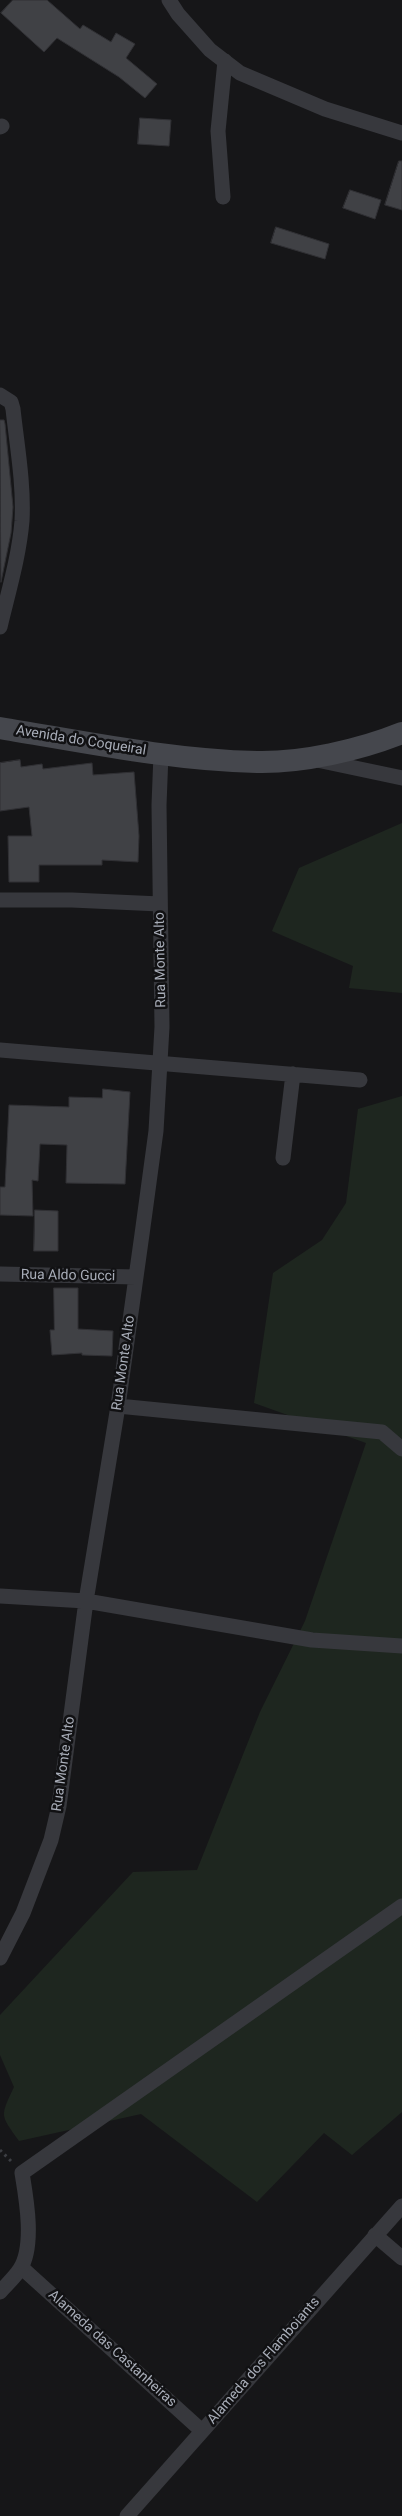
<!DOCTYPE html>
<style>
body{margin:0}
canvas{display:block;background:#161618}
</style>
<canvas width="402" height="2516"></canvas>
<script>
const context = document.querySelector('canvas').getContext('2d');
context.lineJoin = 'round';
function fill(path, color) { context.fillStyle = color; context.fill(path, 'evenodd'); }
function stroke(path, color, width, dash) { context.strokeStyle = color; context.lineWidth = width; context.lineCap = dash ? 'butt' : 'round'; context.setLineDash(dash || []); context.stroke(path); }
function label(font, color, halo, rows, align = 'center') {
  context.font = font + ' Roboto,sans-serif'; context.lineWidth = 5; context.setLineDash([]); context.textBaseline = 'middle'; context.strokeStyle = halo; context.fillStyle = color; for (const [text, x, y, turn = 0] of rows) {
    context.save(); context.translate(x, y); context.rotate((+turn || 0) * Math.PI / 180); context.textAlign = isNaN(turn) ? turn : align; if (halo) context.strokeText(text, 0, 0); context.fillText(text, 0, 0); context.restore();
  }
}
fill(new Path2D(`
 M402,823V993L349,988L353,966L272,931L299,868Z
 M402,1096V2112L352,2155L324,2133L257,2202L141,2114L19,2141C0,2114 0,2117 14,2087L0,2055V2015L133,1872L197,1870L260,1712L305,1621L366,1443L254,1403L273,1273L322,1240L346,1203L358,1109Z`), '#1e261f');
const building = new Path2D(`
 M13,0H47L80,29L83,25L111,42L116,33L135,44L126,58L157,84L145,98L119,77L57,38L44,52L1,13Z
 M140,118L171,120L169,146L138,144Z
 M399,161H402V210L385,205Z
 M350,190L381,200L375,219L343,208Z
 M276,227L329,244L325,259L271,243Z
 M0,420H4L5,424L13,507L11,533L1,582Z
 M20,760L21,767L42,764L43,769L92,763L93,775L134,772L139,836L138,862L102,860V865H39V882H9L8,836H32L29,807L0,811V763Z
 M103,1089L130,1092L125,1184L66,1183L67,1145L40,1144L38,1181L32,1180L33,1216L0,1215V1187H5L9,1105L69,1107V1097L102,1098Z
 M35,1210L58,1211V1251H34Z
 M54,1288H78V1329L113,1331L112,1356L82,1355V1353L52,1355L50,1330H54Z`);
fill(building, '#404145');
stroke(building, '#303034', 1);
stroke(new Path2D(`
 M0,2150L12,2162`), '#3d3f44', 3, [2.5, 4]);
stroke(new Path2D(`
 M169,0L178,14L210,50L240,73L325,109L402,133
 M0,127L2,126
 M223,197L218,131L225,61
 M0,395L11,402L13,409C17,446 24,484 22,521C19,557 8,593 0,627
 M317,760L402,778
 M0,900H72L160,904
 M0,1050L360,1080
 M283,1158L293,1074
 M0,1274L136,1277
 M118,1406L382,1432L402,1449
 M0,1596L86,1601L312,1640L402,1646
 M0,1958L23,1913L51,1840L59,1806L86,1601L118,1406L143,1227L156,1131L162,1027L159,805L161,754
 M375,2235L402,2258
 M21,2267L202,2431
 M0,2292C7,2284 15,2277 20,2269C35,2246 26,2197 22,2173L402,1906
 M127,2516L402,2206`), '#37383d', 15);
stroke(new Path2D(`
 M0,728C85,742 171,760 257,762C302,763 360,750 402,733`), '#45474d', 22);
label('14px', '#a8adb8', '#111113', [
 ["Avenida do Coqueiral",81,741,9],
 ["Rua Monte Alto",161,960,-91],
 ["Rua Aldo Gucci",68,1276,1],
 ["Rua Monte Alto",124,1363,-82],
 ["Rua Monte Alto",64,1764,-82],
 ["Alameda das Castanheiras",112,2349,42],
 ["Alameda dos Flamboiants",264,2361,-49]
]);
</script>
